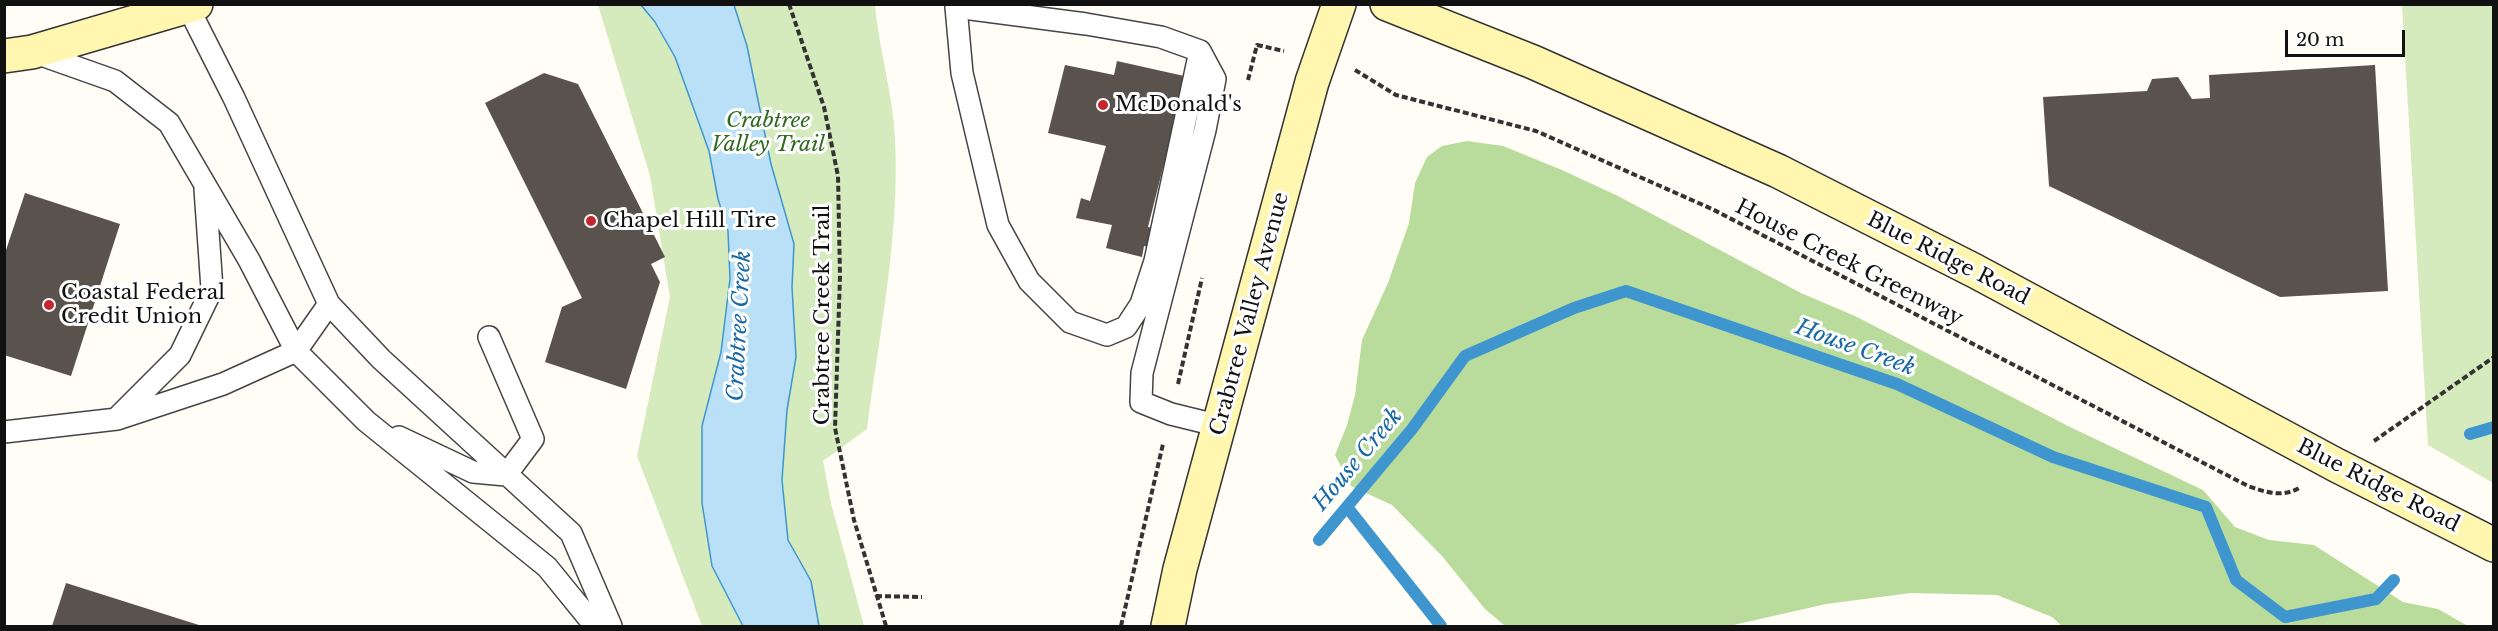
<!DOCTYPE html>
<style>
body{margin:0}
#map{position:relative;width:2498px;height:631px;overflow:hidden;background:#fffdf5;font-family:"Libre Baskerville",serif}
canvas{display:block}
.frame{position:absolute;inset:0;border:6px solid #111;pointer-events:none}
.scale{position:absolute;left:2285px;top:30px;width:120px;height:27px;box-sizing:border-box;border:3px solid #111;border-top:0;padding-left:8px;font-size:18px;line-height:21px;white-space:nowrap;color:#111;-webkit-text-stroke:4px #fff;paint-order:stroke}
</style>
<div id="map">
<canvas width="2498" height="631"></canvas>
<div class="frame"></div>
<div class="scale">20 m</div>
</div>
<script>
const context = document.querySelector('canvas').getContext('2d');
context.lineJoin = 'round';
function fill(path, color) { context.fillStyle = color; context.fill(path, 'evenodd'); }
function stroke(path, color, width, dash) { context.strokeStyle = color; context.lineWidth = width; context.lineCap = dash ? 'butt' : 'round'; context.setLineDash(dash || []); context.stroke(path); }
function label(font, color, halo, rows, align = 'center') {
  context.font = font + ' "Libre Baskerville",serif'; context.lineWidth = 6; context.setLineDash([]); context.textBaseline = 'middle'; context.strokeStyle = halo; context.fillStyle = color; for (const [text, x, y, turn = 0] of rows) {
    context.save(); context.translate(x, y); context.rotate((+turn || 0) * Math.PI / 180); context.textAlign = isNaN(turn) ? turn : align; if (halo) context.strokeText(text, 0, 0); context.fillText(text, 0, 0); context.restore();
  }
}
fill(new Path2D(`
 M598,5H875C879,50 893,94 895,139C900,235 879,335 867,429L823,461L831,503L864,626H702L637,456L670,297L650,176Z
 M2402,5H2493V483L2428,445Z`), '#d5ebbd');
fill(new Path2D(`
 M1467,141L1503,146L1562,170L1618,196L1801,293L1855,316L2072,428L2203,490L2235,527L2269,540L2314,545L2403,602L2438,609L2468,626H2062L2052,617L1997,595L1911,593L1826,604L1729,626H1505L1485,609L1442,556L1392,505L1351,486L1335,455L1347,425L1355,395L1362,340L1388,283L1409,223L1415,183L1427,157L1442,146Z`), '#b9dc9c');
const water = new Path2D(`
 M641,5H734L747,46L771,164L794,244L792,287L796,357L787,410L782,480L788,540L811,581L819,626H743L712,566L702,503V426L721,352L730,279L728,231L718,199L709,151L675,57L655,22Z`);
fill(water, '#b9e0f7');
stroke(water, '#3f96cf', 1.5);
stroke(new Path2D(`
 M2470,434L2494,427
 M1347,507L1441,626
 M1319,540L1412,429L1465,356L1574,308L1626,291L1897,384L2053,457L2206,507L2236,580L2285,617L2376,599L2394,580`), '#3f96cf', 12);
fill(new Path2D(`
 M1117,61L1193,78L1173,128L1148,227L1158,229L1153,248L1144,246L1142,257L1106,248L1112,225L1076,218L1081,198L1090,201L1106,146L1048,133L1065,65L1114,75Z
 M2375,65L2388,291L2280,297L2049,186L2043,97L2147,91L2152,79L2178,77L2192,99L2210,98L2209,75Z
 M544,73L578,84L665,257L651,264L660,282L626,389L545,362L562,307L582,298L485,103Z
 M25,193L120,224L71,376L4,355V256Z
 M66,583L202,626H52Z`), '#5a524d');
const lane = new Path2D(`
 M188,7L234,98L329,304L381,359L571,533L611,626
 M1200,51L1155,261L1141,304L1126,327L1107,335L1070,322L1029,281L998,225L962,73L956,7L1086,24L1161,37L1200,51L1215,79L1205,130L1142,373L1141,402L1171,414L1220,426
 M33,52L115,81L169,123L249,260L296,351L366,421L547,567L595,626
 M119,416L180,355L212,289L205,189
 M4,432L117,419L223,384L296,351L329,304
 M399,437L473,472L506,475L533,439L489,337`);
const secondary = new Path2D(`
 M1387,4L1533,62L1778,171L1975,271L2336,465L2494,545
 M4,56L32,52L196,4
 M1168,626L1180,569L1312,82L1339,4`);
stroke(lane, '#444', 24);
stroke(secondary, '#333', 36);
stroke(new Path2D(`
 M789,4L824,107L838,176L840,276L835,428L854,520L886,626
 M1355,70L1396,95L1536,131L1712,209L2248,486C2265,492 2282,498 2299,488
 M1248,80L1257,45L1284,51
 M1178,384L1202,278
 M2374,441L2494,357
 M876,596L922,597
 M1121,626L1163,444`), '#333', 4, [6, 3]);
stroke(lane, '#fff', 21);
stroke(secondary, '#fff6b0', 33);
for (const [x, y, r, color] of [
 [1103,105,6,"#c4262e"],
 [591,221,6,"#c4262e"],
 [49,305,6,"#c4262e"]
]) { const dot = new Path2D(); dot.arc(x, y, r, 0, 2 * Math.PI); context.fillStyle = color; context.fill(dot); stroke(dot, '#fff', 2); }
label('21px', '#111', '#fff', [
 ["McDonald's",1115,105],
 ["Chapel Hill Tire",603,221],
 ["Coastal Federal",61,293],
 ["Credit Union",61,317]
], 'left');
label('italic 21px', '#2f6b1f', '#fff', [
 ["Crabtree",768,121],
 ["Valley Trail",768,145]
]);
label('21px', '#111', '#fff', [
 ["Blue Ridge Road",1948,259,27],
 ["House Creek Greenway",1849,263,27],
 ["Crabtree Valley Avenue",1250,314,-75],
 ["Crabtree Creek Trail",823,315,-90],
 ["Blue Ridge Road",2378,486,27]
]);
label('italic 22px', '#1768a6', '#fff', [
 ["Crabtree Creek",740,326,-87],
 ["House Creek",1855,348,20],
 ["House Creek",1358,460,-50]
]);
</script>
